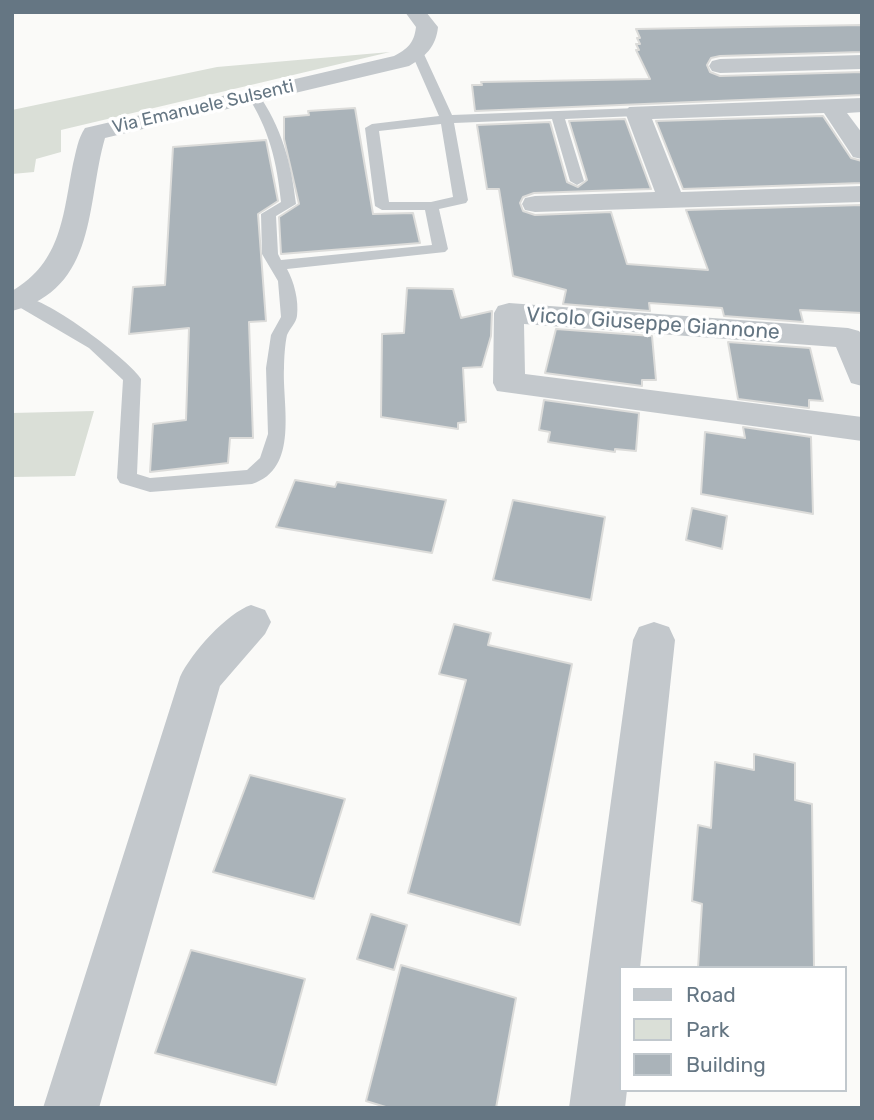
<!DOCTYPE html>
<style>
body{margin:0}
#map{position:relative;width:874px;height:1120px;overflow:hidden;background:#fafaf8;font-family:Rubik,sans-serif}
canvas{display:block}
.frame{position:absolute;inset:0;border:14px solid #657683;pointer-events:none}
.legend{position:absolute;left:619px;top:966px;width:228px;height:126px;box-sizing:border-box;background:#fff;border:2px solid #c1c8cd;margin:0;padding:9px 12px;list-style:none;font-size:21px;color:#657683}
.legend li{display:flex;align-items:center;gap:14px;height:35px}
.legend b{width:35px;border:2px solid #c1c8cd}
</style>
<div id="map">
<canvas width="874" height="1120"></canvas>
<div class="frame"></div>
<ul class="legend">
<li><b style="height:9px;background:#c3c8cc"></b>Road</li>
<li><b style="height:19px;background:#dadfd7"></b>Park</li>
<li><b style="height:19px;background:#aab3b9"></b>Building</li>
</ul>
</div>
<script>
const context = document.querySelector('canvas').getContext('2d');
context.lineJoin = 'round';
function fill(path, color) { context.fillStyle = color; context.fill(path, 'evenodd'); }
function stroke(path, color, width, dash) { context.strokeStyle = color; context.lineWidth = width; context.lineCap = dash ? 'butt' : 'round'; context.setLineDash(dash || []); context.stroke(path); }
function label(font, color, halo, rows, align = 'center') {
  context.font = font + ' Rubik,sans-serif'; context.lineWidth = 7; context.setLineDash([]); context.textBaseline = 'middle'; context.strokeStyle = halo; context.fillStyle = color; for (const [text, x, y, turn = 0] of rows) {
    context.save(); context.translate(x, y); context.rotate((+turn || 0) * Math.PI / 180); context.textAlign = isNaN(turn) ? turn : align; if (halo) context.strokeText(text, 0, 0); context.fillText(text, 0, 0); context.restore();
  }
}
fill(new Path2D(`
 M390,52L61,130V152L36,159L34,172L12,174V110L217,67Z
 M94,411L75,476L12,477V413Z`), '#dadfd7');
const building = new Path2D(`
 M862,25V52L720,56L711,58L707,65L710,72L720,76L862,72V95L475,111L472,85H482L481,82L650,79L636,50H639L636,44H640L637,38H640L636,29Z
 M355,108L373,214L413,213L420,243L281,254L279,217L299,204L284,139V117L309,115L308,111Z
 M823,116L851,158L862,161V183L683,189L656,121Z
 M625,119L651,189L534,193L523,197L520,203L523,211L535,215L611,212L627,264L708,270L686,210L862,205V313L800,310L803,322L724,316L722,308L649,303L650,311L563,304L566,290L513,276L499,189H487L477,125L550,122L567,182L578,187L587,180L569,121Z
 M266,140L278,201L258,214L266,321L249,322L253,438H230L228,463L150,472L153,424L186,420L189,328L129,334L133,287L165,285L173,147Z
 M407,288L453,289L461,318L492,311L491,336L482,367L463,368L466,422L458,423V429L381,417L382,334L404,333Z
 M556,329L652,336L656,380H642V386L545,373Z
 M728,342L810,348L823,401L809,400V408L738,399Z
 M544,400L639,413L636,451L615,449V452L548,442L550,432L539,430Z
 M743,427L811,437L813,514L701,494L705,432L745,438Z
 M295,480L335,487L337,482L446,500L432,553L276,527Z
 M513,500L605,517L591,600L493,580Z
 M692,508L727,516L722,549L686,540Z
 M454,624L491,633L488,645L572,664L520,925L408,893L466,680L439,674Z
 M754,754L795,763V800L812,804L814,968H698L702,904L692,901L698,825L711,828L715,762L754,770Z
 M250,775L345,799L314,899L213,872Z
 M371,914L407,925L394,970L357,959Z
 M191,950L305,979L276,1085L155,1053Z
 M401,965L516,998L496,1108H389L366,1101Z`);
fill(building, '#aab3b9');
stroke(building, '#dcdcda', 2);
fill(new Path2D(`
 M417,48L423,52L452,115L637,108L644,112L637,116L565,119L584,181L577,185L570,181L552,119L454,123L468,200L466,203L439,209L448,249L445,252L287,269C294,282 299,300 297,316C296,323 290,328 287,335C285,344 284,358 284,368C282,404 300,469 252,484L150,492L120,483L117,478L123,380L89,348L14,304V296C38,290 122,355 138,375L141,379L137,474L150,478L247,470L260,458L268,434L266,368L271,335L281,317L278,281L262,254L261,214L281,202C277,162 269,129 247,95L253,91L257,92C282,128 291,162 296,204L276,216L278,254L281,260L432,245L425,210H382L375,206L365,128L372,124L439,116L411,52ZM441,124L453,197L431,202H389L379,131Z`), '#c3c8cc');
fill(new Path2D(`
 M405,12H426L438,27C436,47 425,57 409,66L105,138C86,203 98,289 12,311V291C62,262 63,214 73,164C76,152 78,138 85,128L394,56C407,49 414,44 416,27Z
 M862,55V69L720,73L712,71L709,66L712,61L720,59Z
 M862,98V112L847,113L862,133V159L853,157L824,113L652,119L681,192L862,186V202L535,212L525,210L522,204L525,198L535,196L655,192L625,112L629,107Z
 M509,303L848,328L859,331L862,335V386L851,383L836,347L524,324L525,374L862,417V441L497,391L493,383L494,313L498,306Z
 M251,605L265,610L271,622L265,634L220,686L99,1108H43L180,677C191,653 227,613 251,605Z
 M654,622L669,627L675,640L640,968H620V1090H627L625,1108H569L633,640L639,627Z`), '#c3c8cc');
label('18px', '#657683', '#fff', [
 ["Via Emanuele Sulsenti",203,107,-13]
]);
label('21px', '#657683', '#fff', [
 ["Vicolo Giuseppe Giannone",653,324,4]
]);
</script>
